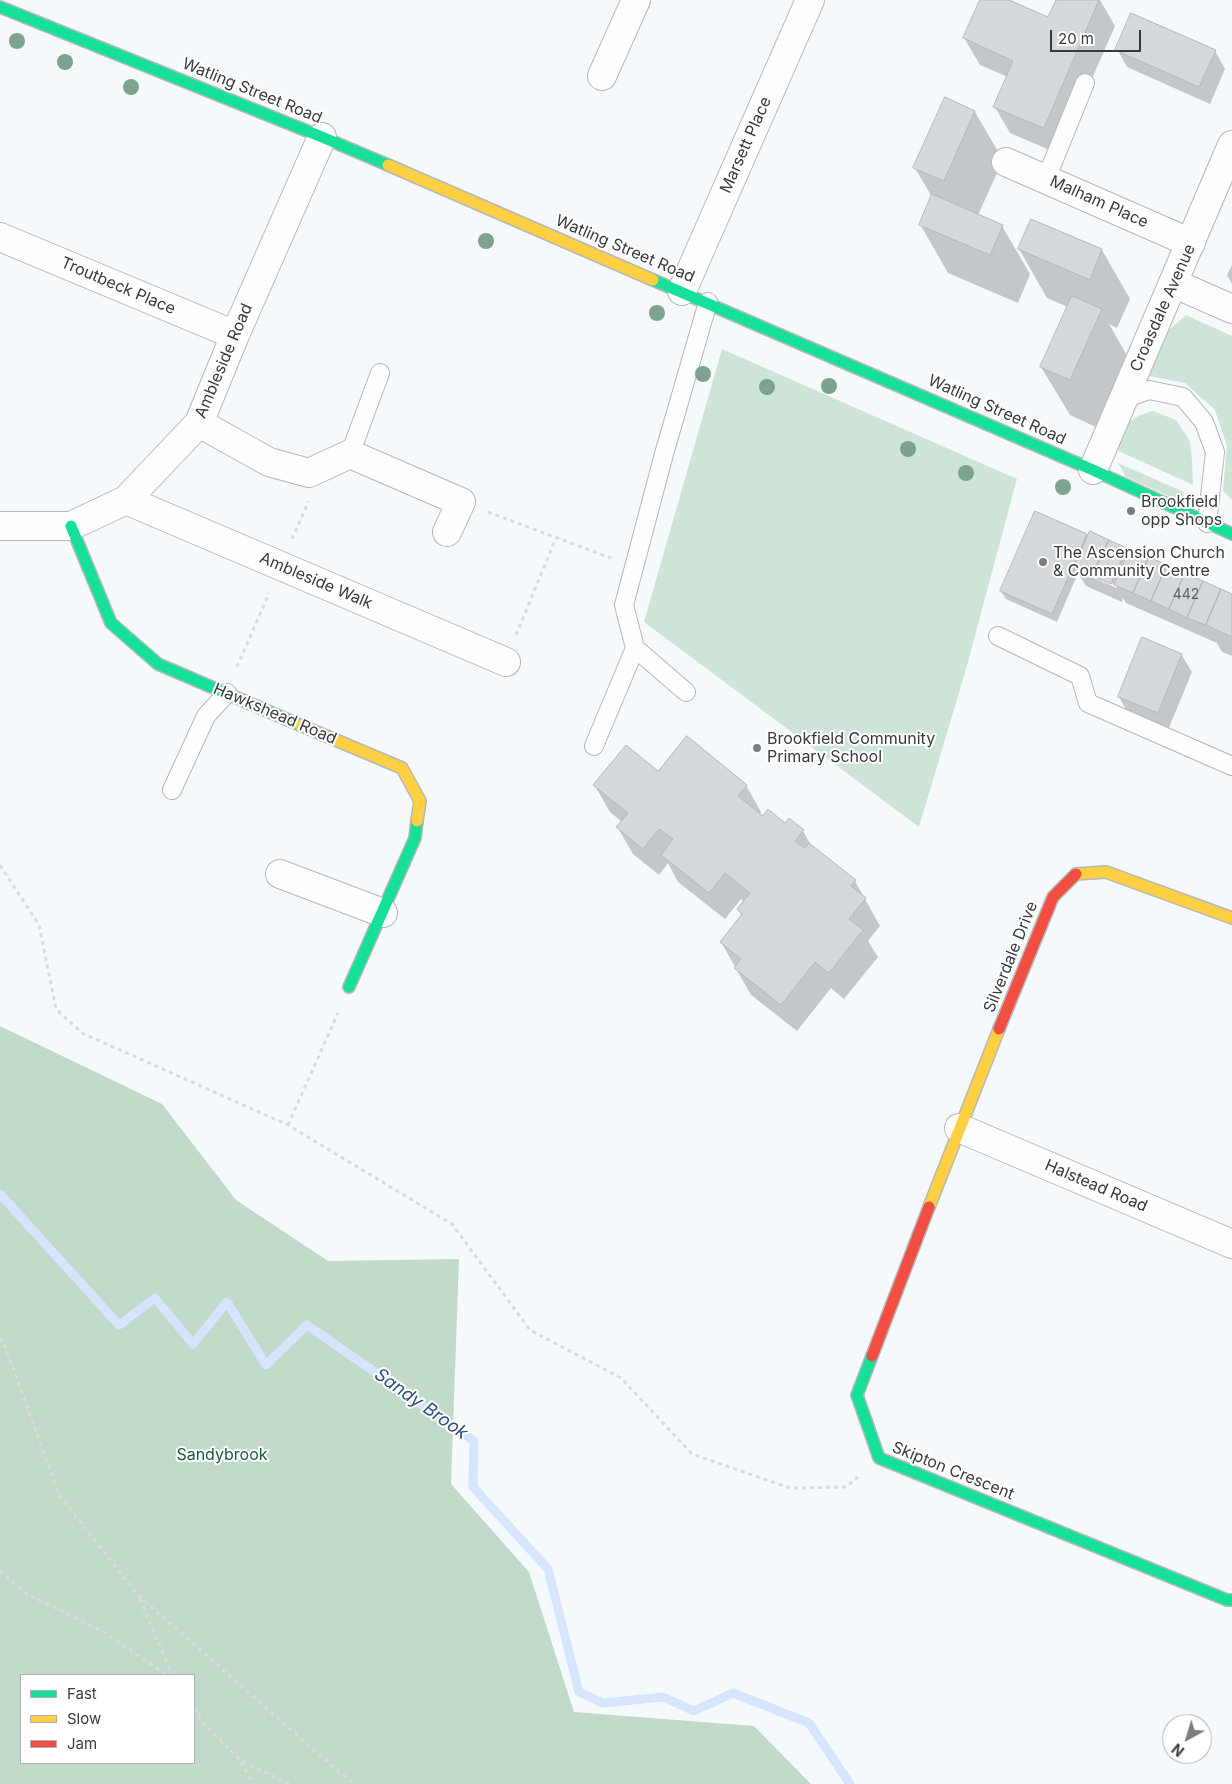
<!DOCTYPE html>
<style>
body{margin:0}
#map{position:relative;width:1232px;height:1784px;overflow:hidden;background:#f5f9fc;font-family:Inter,sans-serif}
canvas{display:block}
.legend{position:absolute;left:20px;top:1674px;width:175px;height:90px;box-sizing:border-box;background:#fff;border:1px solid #afb0b1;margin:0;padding:6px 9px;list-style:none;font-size:15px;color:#373a3d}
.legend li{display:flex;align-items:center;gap:10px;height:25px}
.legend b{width:25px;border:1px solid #afb0b1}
.north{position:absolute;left:1162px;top:1714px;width:50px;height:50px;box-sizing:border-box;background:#fff;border:1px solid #afb0b1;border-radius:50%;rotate:219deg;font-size:14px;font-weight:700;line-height:20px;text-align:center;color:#373a3d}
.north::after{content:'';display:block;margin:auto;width:18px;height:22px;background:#7a7d80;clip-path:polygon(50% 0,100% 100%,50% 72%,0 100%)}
.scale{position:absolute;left:1050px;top:30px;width:91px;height:22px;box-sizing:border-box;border:2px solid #373a3d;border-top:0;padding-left:6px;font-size:15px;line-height:18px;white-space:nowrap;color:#373a3d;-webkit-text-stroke:4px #fff;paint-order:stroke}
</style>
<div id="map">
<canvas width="1232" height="1784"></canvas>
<ul class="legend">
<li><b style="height:6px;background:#16e098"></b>Fast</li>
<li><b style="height:6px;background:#ffcf43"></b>Slow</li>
<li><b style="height:6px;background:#f24e42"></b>Jam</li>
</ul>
<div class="north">N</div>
<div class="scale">20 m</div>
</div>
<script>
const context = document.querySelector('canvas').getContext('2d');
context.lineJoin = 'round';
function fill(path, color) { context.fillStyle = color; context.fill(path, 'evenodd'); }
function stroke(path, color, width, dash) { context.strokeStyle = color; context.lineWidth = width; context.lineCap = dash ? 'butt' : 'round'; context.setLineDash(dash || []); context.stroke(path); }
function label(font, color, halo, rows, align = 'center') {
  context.font = font + ' Inter,sans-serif'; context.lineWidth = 4; context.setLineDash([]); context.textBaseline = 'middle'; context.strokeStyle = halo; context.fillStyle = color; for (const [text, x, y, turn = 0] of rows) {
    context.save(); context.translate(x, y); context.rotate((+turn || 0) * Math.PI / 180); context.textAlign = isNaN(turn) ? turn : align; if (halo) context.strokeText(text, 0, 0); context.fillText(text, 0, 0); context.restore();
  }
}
fill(new Path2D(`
 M1186,315L1232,336V500L1223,491L1227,446L1215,410L1185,383L1148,376L1168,331Z
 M722,349L1017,479L966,669L919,827L644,622Z
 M1153,411L1176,420L1190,441L1192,461L1193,485L1114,449C1125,425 1127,418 1153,411Z
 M1118,463L1184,492L1182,502L1126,477Z`), '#cee4d6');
fill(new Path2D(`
 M0,1026L162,1104L236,1200L328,1261L459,1259L451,1484L529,1572L574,1712L754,1726L811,1784H0ZM21,1675H194V1763H21Z`), '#c1daca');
fill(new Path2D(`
 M981,0H1006L1049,19L1057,0H1100L1115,26L1059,154L1010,133L995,107L1008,77L980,65L964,38Z
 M1117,49L1215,51L1225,69L1210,104L1127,67Z
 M975,112L1003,160L978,215L1002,226L1030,274L1018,303L948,273L920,224L932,197L915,168Z
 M1032,220L1102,250L1130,299L1117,328L1109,324L1129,359L1098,428L1070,415L1041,367L1068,307L1047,298L1019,249Z
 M1232,265V284L1227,275Z
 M1086,535L1088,538L1126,549L1129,554L1232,596V656L1222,652L1217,643L1126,603L1123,598L1122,602L1086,586L1078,573L1057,622L1006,599L1001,591ZM1089,573L1118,586L1117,588L1089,576Z
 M1181,654L1192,672L1168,730L1129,715L1119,697Z
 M658,773L746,785L761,812L759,815L803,831L812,847L855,881L880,926L868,941L878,957L844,999L831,988L797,1031L751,995L721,942L742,916L738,909L744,902L741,899L725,919L678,882L668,863L659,875L633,854L618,828L622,822L610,812L595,786Z`), '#0003');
stroke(new Path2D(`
 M0,1194L119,1325L155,1298L193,1344L227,1302L266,1365L307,1325L474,1441L473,1487L548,1569L579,1692L603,1703L663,1697L694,1711L733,1693L809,1723L850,1784`), '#d6e5fd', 9);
const building = new Path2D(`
 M980,0H1009L1048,17L1056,0H1099L1044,128L993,107L1013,61L963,38Z
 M1131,13L1216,50L1199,87L1115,50Z
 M945,97L975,111L944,181L913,168Z
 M932,194L1003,225L990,255L919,225Z
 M1031,219L1102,249L1090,280L1018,249Z
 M1072,296L1102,309L1070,380L1040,367Z
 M1035,511L1087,534L1052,614L1000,591Z
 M1090,531L1109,540L1092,576L1074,568Z
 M1109,540L1127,548L1111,584L1092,576Z
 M1130,549L1149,557L1133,593L1114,585Z
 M1149,557L1167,565L1151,601L1133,593Z
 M1167,565L1185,573L1169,609L1151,601Z
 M1185,573L1203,581L1187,618L1169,609Z
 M1203,581L1221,589L1206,625L1187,618Z
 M1221,589L1232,594V637L1206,625Z
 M1142,637L1182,654L1158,713L1118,697Z
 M687,736L747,785L738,796L763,816L768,809L785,823L789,818L804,830L795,841L805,848L809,843L856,880L851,886L866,898L849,919L863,930L829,973L815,962L781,1005L734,968L741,959L720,942L742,914L737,909L750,893L725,873L709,893L661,855L673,839L659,829L643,849L616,827L628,813L593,785L626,745L658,771Z`);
fill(building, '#d6d9dc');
stroke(building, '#b5b8bb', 1);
const lane = new Path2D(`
 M1046,179L1085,83
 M1123,399L1149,390L1183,397L1204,422L1215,452L1207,523
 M350,454L380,373
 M998,636L1080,676L1088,703L1232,766
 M686,692L635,648L624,605L664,454L708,302
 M594,746L635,648
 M172,790L206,716L227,693`);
const street = new Path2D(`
 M602,76L636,0
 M1006,162L1191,243
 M0,237L235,335
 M1173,283L1232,309
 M682,291L810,0
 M199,423L269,462L309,473L350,454L461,502L447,532
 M1093,470L1232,145
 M126,500L506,662
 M0,526H71L126,500L199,423L235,335L322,137
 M280,874L383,913
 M959,1128L1232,1244`);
const fast = new Path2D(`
 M0,7L322,137L388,165
 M653,280L1093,470L1232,534
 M71,526L111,623L158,664L300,725
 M349,987L415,838L417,821
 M872,1356L857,1395L879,1458L1227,1600H1232`);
const slow = new Path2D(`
 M388,165L653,280
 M300,725L402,768L420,801L417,821
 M1076,874L1106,872L1232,918
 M929,1207L999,1029`);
const jam = new Path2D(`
 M999,1029L1053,897L1076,874
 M872,1356L929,1207`);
stroke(lane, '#b4b8ba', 20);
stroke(street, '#b4b8ba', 30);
stroke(fast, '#b4b8ba', 14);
stroke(slow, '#b4b8ba', 14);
stroke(jam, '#b4b8ba', 14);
stroke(new Path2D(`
 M488,512L611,558
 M292,539L307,505L308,501
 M516,635L556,538
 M237,667L269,593
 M0,865L39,925L56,1009L82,1033L288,1125L452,1224L530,1330L621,1378L692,1454L790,1488L846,1487L858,1477
 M288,1125L338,1013
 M0,1338L4,1343L59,1495L139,1596L338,1771L355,1784
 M0,1571L27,1594L106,1633L166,1675
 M140,1599L172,1675
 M194,1709L207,1727L241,1761L290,1784
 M241,1762L253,1784`), '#d9dadc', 3, [4, 4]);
stroke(lane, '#fefeff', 18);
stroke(street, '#fefeff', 28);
stroke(fast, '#16e098', 11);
stroke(slow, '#ffcf43', 11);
stroke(jam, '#f24e42', 11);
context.fillStyle = '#7da28d';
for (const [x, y] of [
 [17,41],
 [65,62],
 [131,87],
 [486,241],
 [657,313],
 [703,374],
 [829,386],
 [767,387],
 [908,449],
 [966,473],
 [1063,487]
]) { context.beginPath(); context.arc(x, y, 8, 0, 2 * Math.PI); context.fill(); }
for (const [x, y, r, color] of [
 [1131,511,5,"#7a7d80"],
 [1043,562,5,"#7a7d80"],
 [757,748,5,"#7a7d80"]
]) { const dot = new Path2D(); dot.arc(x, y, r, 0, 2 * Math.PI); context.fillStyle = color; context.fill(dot); stroke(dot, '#fff', 2); }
label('14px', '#5f6265', null, [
 ["442",1186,595]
]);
label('16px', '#373a3d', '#fff', [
 ["Watling Street Road",252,91,22],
 ["Marsett Place",746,145,-66],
 ["Malham Place",1099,202,24],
 ["Watling Street Road",625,249,23],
 ["Troutbeck Place",118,286,23],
 ["Croasdale Avenue",1163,308,-66],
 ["Ambleside Road",224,361,-67],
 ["Watling Street Road",997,410,24],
 ["Ambleside Walk",316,581,23],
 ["Hawkshead Road",275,714,23],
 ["Silverdale Drive",1011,957,-68],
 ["Halstead Road",1096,1186,23],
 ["Skipton Crescent",953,1471,22]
]);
label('16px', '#373a3d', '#fff', [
 ["Brookfield",1141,502],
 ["opp Shops",1141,520],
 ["The Ascension Church",1053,553],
 ["& Community Centre",1053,571],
 ["Brookfield Community",767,739],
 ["Primary School",767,757]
], 'left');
label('16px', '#1a5b33', '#fff', [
 ["Sandybrook",222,1455]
]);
label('italic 18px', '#304d81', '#fff', [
 ["Sandy Brook",421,1404,35]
]);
</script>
